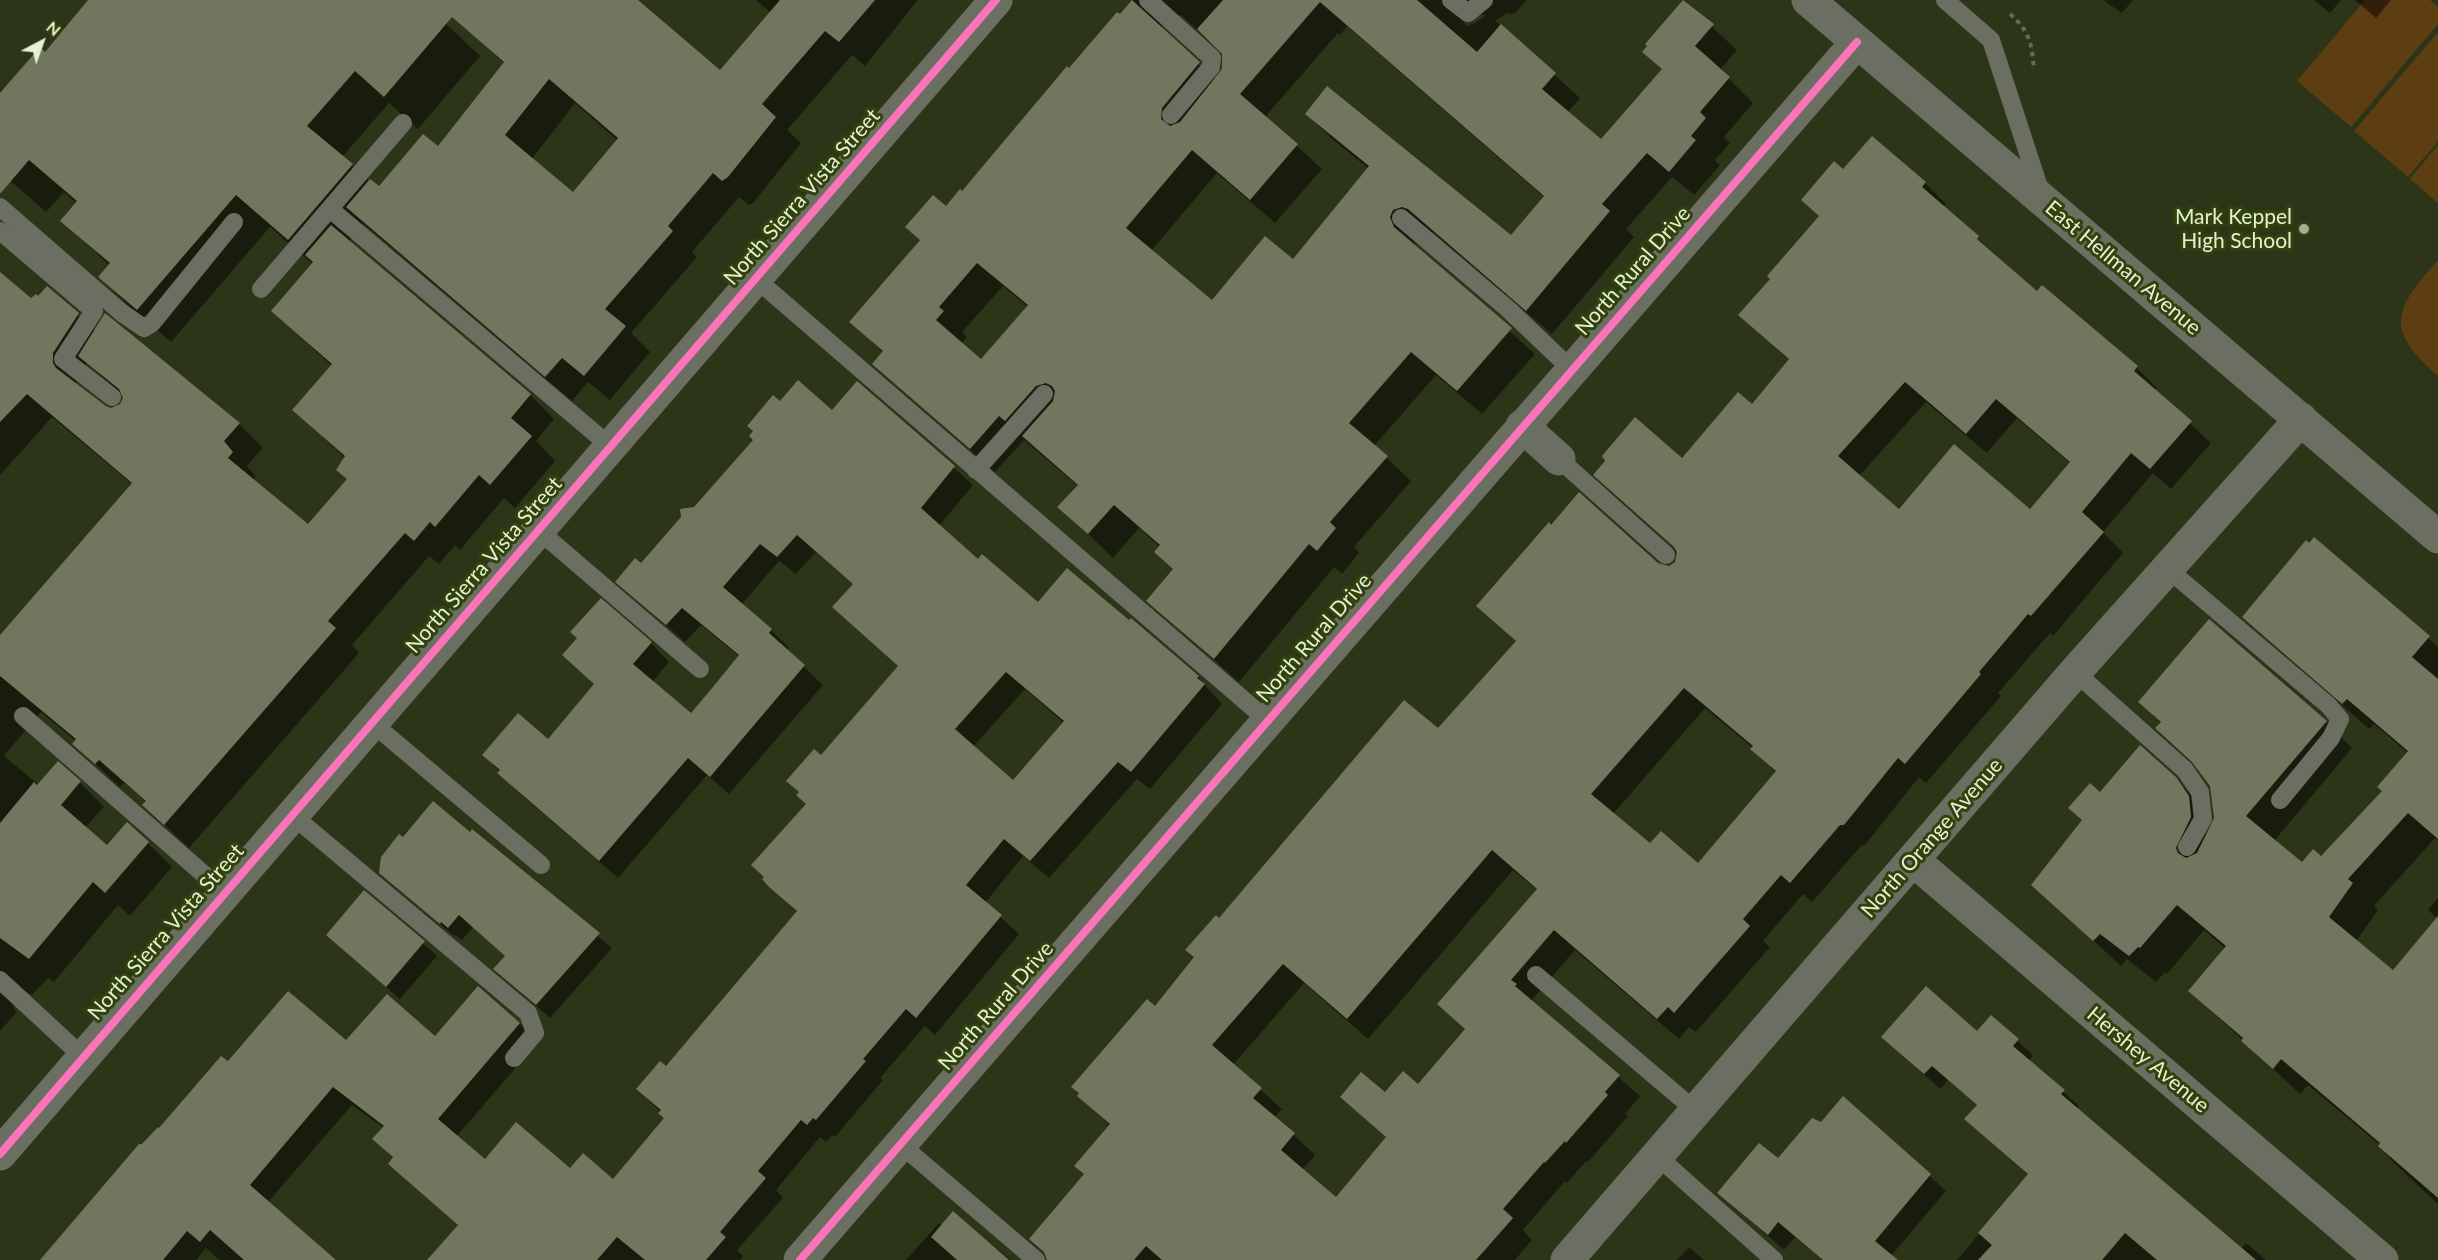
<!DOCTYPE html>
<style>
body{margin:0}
#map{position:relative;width:2438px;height:1260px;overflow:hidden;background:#2d3519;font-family:Lato,sans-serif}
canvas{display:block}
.north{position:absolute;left:12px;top:12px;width:60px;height:60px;-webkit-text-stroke:4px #32420c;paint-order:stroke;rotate:41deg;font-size:16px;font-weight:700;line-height:24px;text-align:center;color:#e5f1d4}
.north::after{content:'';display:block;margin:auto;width:21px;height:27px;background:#e5f1d4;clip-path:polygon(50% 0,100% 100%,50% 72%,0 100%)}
</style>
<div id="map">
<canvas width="2438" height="1260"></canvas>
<div class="north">N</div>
</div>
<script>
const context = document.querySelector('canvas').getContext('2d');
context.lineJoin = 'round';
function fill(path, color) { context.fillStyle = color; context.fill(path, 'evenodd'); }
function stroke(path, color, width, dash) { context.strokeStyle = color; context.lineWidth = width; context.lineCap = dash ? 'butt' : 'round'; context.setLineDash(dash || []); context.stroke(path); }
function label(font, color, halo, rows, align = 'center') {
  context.font = font + ' Lato,sans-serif'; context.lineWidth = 6; context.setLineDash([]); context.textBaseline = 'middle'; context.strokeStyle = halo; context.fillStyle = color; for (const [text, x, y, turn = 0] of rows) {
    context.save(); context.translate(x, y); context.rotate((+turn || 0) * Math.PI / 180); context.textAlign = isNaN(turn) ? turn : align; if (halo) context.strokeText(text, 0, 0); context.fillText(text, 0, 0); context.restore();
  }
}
fill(new Path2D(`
 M2365,0H2430L2438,7V24L2351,127L2297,81Z
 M2438,32V141L2408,177L2354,131Z
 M2438,145V203L2410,179Z
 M2438,260V376C2383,328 2395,309 2438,260Z`), '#5d3d12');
fill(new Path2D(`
 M91,0H421L480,56L418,129L389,103L342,157L379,189L438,148L504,63L435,0H636L720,72L771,13L756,0H918L865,66L852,55L787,130L801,143L753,203L749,205L739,197L692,252L697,257L631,333L650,352L610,400L588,382L572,401L364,224L349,241L530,395L554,419L536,441L555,461L515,508L504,498L460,550L455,545L439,564L429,556L352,645L359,653L189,848L144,805L147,802L124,783L120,787L74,744L77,742L41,712L4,756L39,785L80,783L104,807L85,828L107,848L128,824L172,867L130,916L118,905L54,982L48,978L32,995L27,992L16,996L12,1003L16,1013L0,1031V636L133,485L52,417L0,475V274L32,300L38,298L47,288L95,331L239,424L263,448L247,466L256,477L253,480L308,526L348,480L345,458L294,410L332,366L273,311L313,264L270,227L171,342L133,310L100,277L109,265L62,220L76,203L64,192L46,212L0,172V96L45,54ZM575,103L618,141L573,194L532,159ZM87,363L124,396L122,405L111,410L76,385L77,378Z
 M1134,0H1527L1514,14L1507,13L1495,21L1580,98L1567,113L1601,141L1663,70L1644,52L1649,46L1648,44L1684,1L1737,50L1720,70L1753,103L1724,137L1730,143L1715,160L1720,165L1694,195L1672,177L1626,229L1634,237L1552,334L1434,233L1428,231L1417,234L1414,242L1416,248L1535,354L1482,414L1436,375L1374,446L1411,481L1354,547L1359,553L1342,574L1334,567L1239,682L1148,601L1174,570L1160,547L1139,528L1113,558L1060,507L1078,486L1024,440L995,472L874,364L884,353L851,322L946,208ZM1170,13L1182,16L1224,55L1221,75L1216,81L1163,31L1161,22ZM1472,13L1486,15L1475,23L1466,26L1464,23ZM1347,26L1545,198L1512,237L1307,114L1331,138L1369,169L1293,261L1212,302L1151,251L1217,173L1275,223L1322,169L1265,117L1338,33L1340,35ZM1003,286L1028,307L981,361L961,344L967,337L962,332Z
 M2103,0H2133L2122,13Z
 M2314,0H2341L2330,13Z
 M2355,0H2391L2376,18Z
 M1873,138L1925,183L1946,204L1943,207L2038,293L2042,287L2137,368L2157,388L2155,391L2211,443L2171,489L2153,473L2103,532L2123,553L2053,636L2050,633L1998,693L2001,696L1926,783L1919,777L1865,845L1861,846L1812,902L1803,894L1763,941L1770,947L1696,1032L1689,1027L1679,1039L1575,950L1531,1001L1640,1096L1625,1114L1628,1116L1588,1162L1586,1161L1567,1183L1565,1181L1523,1230L1532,1240L1515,1260H1047L1048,1256L1031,1239L1086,1175L1111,1126L1079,1096L1156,1008L1195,957L1219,920L1438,731L1517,642L1478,606L1658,565L1669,567L1676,563L1678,551L1616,495L1683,460L1752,406L1790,361L1741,315L1820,217L1803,200L1844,171ZM1926,402L1987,453L2017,418L2071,464L2030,511H1899L1859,476ZM1705,708L1753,748L1776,773L1698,865L1650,845L1613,814ZM1513,870L1537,890L1439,1004L1466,1030L1419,1086L1385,1095L1342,1097L1387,1138L1336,1200L1302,1170L1315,1155L1275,1117L1282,1109L1233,1065L1304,983L1368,1039Z
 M857,383L973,485L939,526L978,561L1039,604L1129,622L1131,620L1198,677L1222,704L1150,789L1137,779L1049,878L1023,856L985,903L1019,934L935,1035L925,1026L880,1078L883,1080L835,1137L832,1135L826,1142L820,1137L776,1190L783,1198L737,1250L743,1256L740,1260H429L459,1226L390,1164L394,1159L374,1139L384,1128L352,1105L268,1202L334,1260H219L206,1248L196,1260H43L143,1146L228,1063L346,1043L435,1038L517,1021L536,1039V1044L457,1136L485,1161L570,1170L613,1181L666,1118L638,1089L666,1068L798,913L770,886L807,805L821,757L899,667L852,625L854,585L816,552L796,574L779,561L741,605L771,630L789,648L787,651L823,685L729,794L707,775L618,878L517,791L484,755L549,741L651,643L669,662L652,682L691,715L740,657L701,625L685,642L617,581L641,565L695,508L755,440L780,403L832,412ZM1025,689L1064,723L1013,782L973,747Z
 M2314,539L2438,647V841L2435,838L2374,906L2378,910L2356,941L2394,972L2438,937V1204L2393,1162L2380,1145L2308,1085L2300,1094L2190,991L2226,949L2204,930L2167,974L2165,972L2156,982L2127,959L2121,966L2033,885L2083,821L2100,794L2175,779L2203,806L2214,823L2211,785L2199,768L2157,728L2161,723L2140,702L2326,722L2352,748L2274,841L2302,864L2321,858L2383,791L2408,753L2374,724L2369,729L2244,617Z
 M473,831L612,948L550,1018L495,969L506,957L473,927L462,940L455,935L454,936L381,873L404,840L471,834Z
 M365,893L437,956L400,999L342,949Z
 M2438,898V919L2428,910Z
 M1991,1017L2033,1055L2029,1061L2079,1106L2076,1109L2241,1249L2246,1243L2266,1260H1957L2029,1175L1982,1134L1978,1106L1948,1080L1940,1089L1883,1037L1978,1033Z
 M1843,1098L1946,1191L1891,1256L1896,1260H1823L1795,1237L1784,1250L1719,1193L1778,1160L1821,1124Z
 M953,1214L1011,1260H906L939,1223L943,1226Z
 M1689,1247L1704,1260H1677Z`), '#0007');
fill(new Path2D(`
 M88,0H638L720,70L780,0H875L839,42L825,31L762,104L776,117L728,177L722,181L713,173L668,226L673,231L605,309L626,326L584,376L562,358L545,377L346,207L370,179L379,186L423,134L438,146L504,62L452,17L384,97L355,71L307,126L353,164L288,240L236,195L137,310L98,277L110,263L60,221L77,201L29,160L0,194V93L40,47L45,52ZM549,79L618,138L573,192L505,135Z
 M1132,0L1200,62L1162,108L1161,119L1170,126L1180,122L1222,69V54L1197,29L1223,0H1417L1477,52L1501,24L1556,73L1542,89L1601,139L1662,69L1642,52L1647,46L1645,44L1683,0L1714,24L1695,46L1730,77L1700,112L1706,118L1691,136L1696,140L1669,172L1647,153L1602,204L1610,211L1526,311L1408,209L1402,207L1393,210L1390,217L1394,227L1512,328L1457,391L1411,352L1349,423L1388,456L1330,522L1336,528L1317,551L1309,544L1214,659L1146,601L1173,569L1154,552L1160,545L1114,505L1088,534L1057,507L1078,485L1022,436L1053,401L1055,391L1052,386L1046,383L1036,386L1005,421L999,416L970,449L872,364L883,351L849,322L920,240L905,227L933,195L946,206L960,189L962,191L1067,66L1069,68L1117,12L1120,14ZM1320,2L1544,196L1511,235L1327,86L1305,114L1369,166L1293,259L1265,236L1212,300L1126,228L1192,150L1250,200L1298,144L1240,94ZM977,263L1028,305L981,359L936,320L944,311L939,307Z
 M1872,136L1926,182L1922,187L1979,236L1977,239L2037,291L2042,285L2138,366L2134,371L2192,421L2150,469L2131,453L2082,512L2104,532L2031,616L2028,614L1979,672L1981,674L1905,764L1898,758L1844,825H1840L1790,883L1781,875L1743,919L1750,926L1674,1013L1668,1007L1657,1019L1554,930L1511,980L1517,984L1515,986L1620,1075L1605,1092L1608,1095L1566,1143L1565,1141L1545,1163L1544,1162L1503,1209L1513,1218L1476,1260H1162L1146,1246L1134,1260H1047L1044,1252L1029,1239L1084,1174L1074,1166L1110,1124L1077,1096L1079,1093L1071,1087L1147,999L1155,1006L1194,957L1185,950L1216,915L1219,918L1404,700L1438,728L1516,641L1476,606L1549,522L1551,525L1579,492L1658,563L1669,566L1675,562L1677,552L1674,547L1593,475L1605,461L1602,456L1635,417L1682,458L1738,392L1752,404L1789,359L1738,315L1770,279L1767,276L1819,216L1801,200L1834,161L1843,169ZM1905,382L1966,434L1996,399L2070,462L2030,509L1954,444L1899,509L1838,456ZM1684,688L1753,746L1750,749L1776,771L1698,863L1661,831L1650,843L1591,794ZM1492,850L1537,889L1437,1004L1465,1029L1418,1084L1403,1071L1385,1092L1361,1072L1340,1097L1386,1137L1336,1197L1281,1150L1295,1133L1253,1098L1262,1088L1212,1045L1283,964L1347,1019Z
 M331,225L531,394L511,418L532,436L490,485L479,475L435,527L430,522L414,541L405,533L328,621L336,628L164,825L142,805L146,801L99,760L95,764L72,744L76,739L0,676V635L132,483L27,394L0,422V272L31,298L36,294L38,296L47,286L79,313L53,353V363L56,368L106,406L111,408L120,404L123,398L119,389L78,356L105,313L240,423L224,441L233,452L228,458L308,524L347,479L336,470L345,456L292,410L332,364L271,311L313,262L305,255Z
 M798,380L832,410L857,381L955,466L921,508L978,559L982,554L1038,602L1067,568L1129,620L1131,618L1199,676L1197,678L1205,684L1131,772L1118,762L1030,861L1004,839L966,885L1002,915L916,1018L906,1009L863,1059L866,1061L816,1120L813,1118L807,1125L801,1120L758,1171L766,1178L720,1232L726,1237L706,1260H645L617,1237L597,1260H427L458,1225L388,1164L393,1157L372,1139L384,1126L333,1087L250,1185L336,1260H244L210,1230L200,1242L187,1231L163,1260H40L139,1144H142L158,1127L159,1128L221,1056L228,1061L288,991L346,1040L387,994L435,1036L478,986L520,1023L438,1119L485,1159L516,1122L570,1168L583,1153L613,1179L664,1118L658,1113L661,1110L636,1089L660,1061L666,1066L797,911L769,887L762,879L764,877L751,865L806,804L796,795L799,792L786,781L814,749L821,755L898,666L832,607L853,584L797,535L777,557L760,544L723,587L772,629L769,633L805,665L710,777L688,758L599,861L497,773L500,770L482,755L518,713L548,739L594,684L562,655L577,638L570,632L601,598L652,642L633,664L691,713L713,687L739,655L682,608L666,625L615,582L635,558L641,563L681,517L680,509L694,507L753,440L749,436L753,431L747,426L773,395L780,401ZM1006,672L1064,721L1013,780L955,729Z
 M2314,537L2430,636L2412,657L2438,679V839L2408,813L2348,879L2353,883L2329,917L2393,970L2438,916V1198L2378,1146L2380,1143L2281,1059L2273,1069L2241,1041L2243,1038L2188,991L2226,946L2177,905L2140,948L2138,947L2129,956L2100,934L2093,941L2031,885L2082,820L2068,808L2090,783L2100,792L2140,745L2176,777L2189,796L2191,817L2176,848L2178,853L2186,858L2197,853L2214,818L2210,786L2192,762L2155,728L2161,722L2138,702L2209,619L2327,721L2246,816L2302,862L2313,849L2321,856L2382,791L2377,787L2408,751L2347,699L2342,704L2242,617L2306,540L2309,543Z
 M58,761L81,781L61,805L107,845L127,822L149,842L105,893L93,882L29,959L0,938V823L34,782L37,785Z
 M433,801L470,832L472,829L600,933L536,1005L493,969L505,956L459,915L448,928L441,922L440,924L379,873L381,857L399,834L403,837Z
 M364,890L425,941L386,987L326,935Z
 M1926,986L1977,1031L1991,1015L2019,1039L2013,1046L2065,1090L2061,1094L2256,1260H2157L2125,1233L2102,1260H1978L1992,1245L1978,1233L2028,1174L1964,1119L1977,1105L1932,1066L1924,1074L1881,1037Z
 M1843,1096L1931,1174L1875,1241L1898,1260H1823L1778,1222L1768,1235L1717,1193L1759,1143L1778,1158L1812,1118L1821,1122Z
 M953,1211L1009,1260H957L931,1237Z`), '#73765e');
stroke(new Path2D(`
 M2010,14C2030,31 2032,45 2034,70`), '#656b5a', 4, [4.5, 4.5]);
stroke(new Path2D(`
 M1148,0L1212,58L1211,67L1171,115
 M1451,0L1468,13L1484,0
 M1945,0L1991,40L2041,193
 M0,207L122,313L144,328L152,323L234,222
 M330,209L610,446
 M1401,218L1508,309L1571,369
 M0,231L94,311L63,359L112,397
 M756,279L1267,720
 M261,289L403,123
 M1559,459L1666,555
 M976,470L1044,394
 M538,530L700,669
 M2169,570L2328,705L2340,719L2331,738L2280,800
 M2075,672L2185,770L2200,792L2203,819L2187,847
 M23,716L224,892
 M372,723L541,865
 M292,815L528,1013L535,1033L514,1058
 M1536,975L1696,1111
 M0,980L83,1057
 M900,1144L1036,1260
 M1657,1156L1774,1260`), '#6a6f61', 18);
stroke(new Path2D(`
 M1522,426L1559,459
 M1913,860L2382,1260
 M0,1154L996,0`), '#6a6f61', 33);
stroke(new Path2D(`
 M1808,0L2438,537
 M800,1260L1857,42
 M1567,1260L2075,672L2301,419`), '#6a6f61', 33);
stroke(new Path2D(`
 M0,1154L996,0
 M800,1260L1857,42`), '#fb73b8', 8);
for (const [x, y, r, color] of [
 [2304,229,6,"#a5af93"]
]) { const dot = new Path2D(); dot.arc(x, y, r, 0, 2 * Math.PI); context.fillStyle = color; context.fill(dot); stroke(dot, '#32420c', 2); }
label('21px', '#e5f1d4', '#32420c', [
 ["North Sierra Vista Street",802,197,-49],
 ["East Hellman Avenue",2123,268,40],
 ["North Rural Drive",1633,271,-49],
 ["North Sierra Vista Street",484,565,-49],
 ["North Rural Drive",1314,638,-49],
 ["North Orange Avenue",1932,838,-49],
 ["North Sierra Vista Street",166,932,-49],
 ["North Rural Drive",996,1006,-49],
 ["Hershey Avenue",2148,1060,40]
]);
label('21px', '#e5f1d4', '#32420c', [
 ["Mark Keppel",2292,217],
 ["High School",2292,241]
], 'right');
</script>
